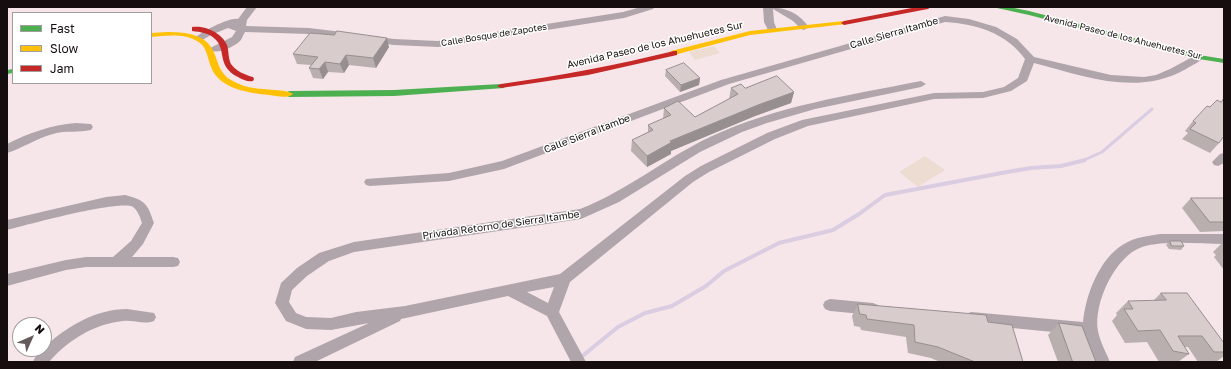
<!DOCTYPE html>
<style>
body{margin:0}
#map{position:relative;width:1231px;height:369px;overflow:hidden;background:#f6e6e9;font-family:"Golos Text",sans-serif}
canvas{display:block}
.frame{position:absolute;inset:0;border:8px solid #160d0e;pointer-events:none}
.legend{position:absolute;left:12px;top:12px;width:140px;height:72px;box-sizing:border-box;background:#fff;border:1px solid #a29e9f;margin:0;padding:5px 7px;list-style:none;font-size:12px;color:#160d0e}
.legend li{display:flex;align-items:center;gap:8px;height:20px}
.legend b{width:20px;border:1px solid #a29e9f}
.north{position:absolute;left:12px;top:317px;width:40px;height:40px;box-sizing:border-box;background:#fff;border:1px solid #a29e9f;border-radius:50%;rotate:45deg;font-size:11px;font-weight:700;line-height:16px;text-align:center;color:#160d0e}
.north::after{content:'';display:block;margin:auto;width:14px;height:18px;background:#64595b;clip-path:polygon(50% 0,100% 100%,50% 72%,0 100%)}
</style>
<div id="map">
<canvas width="1231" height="369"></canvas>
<div class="frame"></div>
<ul class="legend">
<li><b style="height:5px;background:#4caf50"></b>Fast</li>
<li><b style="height:5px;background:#ffc107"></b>Slow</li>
<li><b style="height:5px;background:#c62828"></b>Jam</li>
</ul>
<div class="north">N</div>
</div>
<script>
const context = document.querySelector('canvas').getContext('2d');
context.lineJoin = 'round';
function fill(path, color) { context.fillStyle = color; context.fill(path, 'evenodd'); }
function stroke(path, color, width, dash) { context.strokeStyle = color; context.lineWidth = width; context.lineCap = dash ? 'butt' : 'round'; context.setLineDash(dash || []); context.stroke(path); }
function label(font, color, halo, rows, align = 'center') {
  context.font = font + ' "Golos Text",sans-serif'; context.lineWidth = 3; context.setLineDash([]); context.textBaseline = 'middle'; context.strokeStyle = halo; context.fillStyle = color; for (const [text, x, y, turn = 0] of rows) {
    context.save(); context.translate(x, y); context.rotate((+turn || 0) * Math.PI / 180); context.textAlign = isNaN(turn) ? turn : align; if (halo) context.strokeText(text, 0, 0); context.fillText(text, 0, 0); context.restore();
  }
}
fill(new Path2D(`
 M714,46L720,53L695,60L689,52Z
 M925,156L945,170L918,187L899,172Z`), '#ecdcd2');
stroke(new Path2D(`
 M1082,161L1102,152L1152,109`), '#dacce1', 3);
stroke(new Path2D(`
 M575,362L618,327L645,313L672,306L706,286L724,271L779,243L833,230L859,214L885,195L1007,172L1031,168L1061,166L1085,160`), '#dacce1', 4);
fill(new Path2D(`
 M247,7H257L247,20L246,26L309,28L351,33L356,36L351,39L309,34L245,32C243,35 242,39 240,41C234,47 220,53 212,51L210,49L212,47L232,37L236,31L228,28L211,35L199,42L194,39C200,32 230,17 238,19Z
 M641,7H655L653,9L624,18L438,47L394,45L373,42L368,39L373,36L394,39L438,41L623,12Z
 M763,7C783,7 796,10 809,27L804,30L801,29L793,21L773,9L774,22L777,30L775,32H769L764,22Z
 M945,16L969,19L996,27L1017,39L1034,57L1111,75L1144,77L1156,75L1170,69L1196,55H1202L1204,57C1200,62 1192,65 1186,69C1137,97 1084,76 1034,63L1027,81L1011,91L983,98L934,99L808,126L775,139L709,172L693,182L570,282L559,312L586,362H571L547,316L508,296L401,319L400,321L315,362H293L295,357L369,323L331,330L306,329L286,321L275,303L281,283L297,268L319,253L354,242L580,209C627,191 665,158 710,137C776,106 850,95 921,81L926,84L921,87L815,109L767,123L742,132L700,152L619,202L581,219L354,252L329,261L307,276L292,290L289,302L296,313L306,317L331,318L356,312L405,306L560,274L685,176L701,166L767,133L802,120L934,93L983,92L1004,87L1018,78L1025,59C1006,33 977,24 945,22L729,84L504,169L449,181L370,186L366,185L364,182L366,179L449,173L502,161L721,80ZM554,287L548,303L527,292Z
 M76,123L91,124L93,127L91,130C79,133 66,130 53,134C37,138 23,148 7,153V144C29,133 51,125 76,123Z
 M1224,153V163L1218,166L1214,165L1212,162L1220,154Z
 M125,195C146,201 147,203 154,223L143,244L132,257H173L178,258L180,262L178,266L173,267H86L66,270L7,286V274L66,260L86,257H113L131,241L142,223C140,217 138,211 133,207C121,199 26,225 7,230V220L106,197Z
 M1160,234H1224V244C1199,244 1166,240 1142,247C1115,256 1093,304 1098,331C1100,342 1106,352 1110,362H1095L1084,335L971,324L966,322L964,318L966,314L971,312L1083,322C1086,294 1099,259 1124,244C1135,237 1148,236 1160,234Z
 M830,299L873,303L878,305L880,309L878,313L873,315L830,311L825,309L823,305L825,301Z
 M127,309L154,313L156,317L154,321C144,325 134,320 123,321C94,324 68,340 49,362H33C35,356 40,352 44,348C65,327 96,309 127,309Z`), '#b0a5ab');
fill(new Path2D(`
 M996,7H1009L1029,11L1199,55L1224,59V63L1199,59L1029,15L997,8Z
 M13,69V73L7,74V70Z
 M501,84H504L505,86L504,88L394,96L289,97L285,94L289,91L394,90Z`), '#4caf50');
fill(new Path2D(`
 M844,21L847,23L846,24L750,35L674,55L670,53L671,51L750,31Z
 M167,32C186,32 208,34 215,55C219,66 221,74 231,80C238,84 246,87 254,88C263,90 288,89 293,94C288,99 276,96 269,95C249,93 219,89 211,67C207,57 207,46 197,41C183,33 165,36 151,37V33Z`), '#ffc107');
fill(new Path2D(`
 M917,7H931L928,9L844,25L841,23L844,21Z
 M192,27C205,25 222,33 227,45C229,51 228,58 231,64C236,71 245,75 253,77L254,79L253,81C248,82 243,80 238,77C216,66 227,50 215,39C209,33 201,32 192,31Z
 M674,51H677V55L588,75L501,88L497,86L501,84C559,76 617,65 674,51Z`), '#c62828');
fill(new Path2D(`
 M389,47L376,68L349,65L344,73L328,72L323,79L313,78L309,68L311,65L297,64L293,54Z
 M666,70L700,78L699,85L680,92L665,76Z
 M731,88H745L794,92L791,103L755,116L671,151V154L647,167L631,151L632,140L648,132V125L663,119L664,108L695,117L729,99Z
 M1210,107L1219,143L1210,153L1182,139L1188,133L1185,131L1193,121Z
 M1191,198H1224V231L1200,232L1182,208Z
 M1170,241L1184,246L1181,250L1169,249L1166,245Z
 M1223,242H1224V270L1214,257L1216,255L1213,252Z
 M1161,293L1224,343V356L1216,362H1198L1188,347H1184L1189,354L1178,362H1159L1147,342L1125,343L1112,321L1117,315L1116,313L1128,301H1153Z
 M858,304L988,322L1023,362H940L931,358L908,353L906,337L861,330L860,327L854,326L852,316Z
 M1059,323L1096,362H1058L1048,335Z`), '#baafaf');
fill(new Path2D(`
 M387,38L389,47L376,68L373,58Z
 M346,55L349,65L344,73L340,64Z
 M325,62L328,72L323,79L319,69Z
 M700,78L699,85L680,92L681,85Z
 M794,92L791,103L755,116L671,151V154L647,167V156L670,141L758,105Z`), '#978f8f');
const building = new Path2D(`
 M337,31L387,38L373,58L346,55L340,64L325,62L319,69L309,68L318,57L293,54L310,33L334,35Z
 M684,63L700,78L681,85L666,70Z
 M777,76L794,92L758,105L670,141L672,142L647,156L632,140L653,130L648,125L671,115L664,108L678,101L695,117L738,94L731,88L741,84L745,88Z
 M1224,98V136L1219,143L1190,129L1196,123L1193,121L1207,106L1210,107L1217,100L1221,102Z
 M1191,198H1224V222H1210Z
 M1170,241H1181L1184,246H1172Z
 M1161,293H1187L1224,343V352H1214L1202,336H1178L1189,354L1173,351L1160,330L1138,331L1124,309H1133L1128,301L1166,300Z
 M858,304L986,315L988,322L1012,325L1023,362H975L938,347L915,342L914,325L867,319L866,315L860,314Z
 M1059,323L1082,326L1096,362H1073Z`);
fill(building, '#d8cccc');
stroke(building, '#978f8f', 1);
label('9px', '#160d0e', '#fff', [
 ["Calle Bosque de Zapotes",494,35,-9],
 ["Avenida Paseo de los Ahuehuetes Sur",1123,37,14]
]);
label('10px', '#160d0e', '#fff', [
 ["Calle Sierra Itambe",894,33,-16],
 ["Avenida Paseo de los Ahuehuetes Sur",655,45,-13],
 ["Calle Sierra Itambe",587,134,-21],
 ["Privada Retorno de Sierra Itambe",501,225,-8]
]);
</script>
